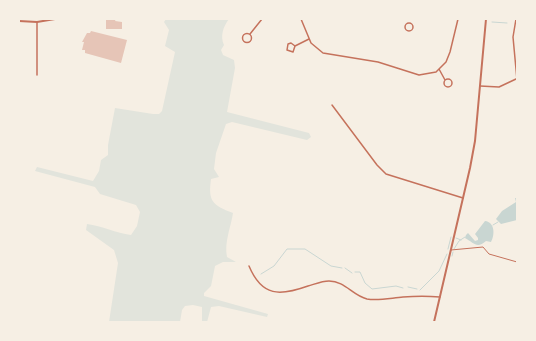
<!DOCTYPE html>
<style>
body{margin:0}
#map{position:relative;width:536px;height:341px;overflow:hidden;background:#f6efe4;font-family:"PT Sans",sans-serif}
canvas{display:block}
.frame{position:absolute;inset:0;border:20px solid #f6efe4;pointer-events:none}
</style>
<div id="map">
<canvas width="536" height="341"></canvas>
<div class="frame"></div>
</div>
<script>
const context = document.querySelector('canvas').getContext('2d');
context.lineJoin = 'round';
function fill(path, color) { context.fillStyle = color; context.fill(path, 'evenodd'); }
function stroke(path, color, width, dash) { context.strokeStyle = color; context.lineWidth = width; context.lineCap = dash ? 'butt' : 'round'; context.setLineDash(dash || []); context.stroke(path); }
fill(new Path2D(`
 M166,19H229C223,27 220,36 224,45L221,50L223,55L234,60L235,68L227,112L309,133L311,137L307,140L232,122L226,124L216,153L214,169L219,177L211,179C208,201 212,205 233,213C231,227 224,242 227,257L236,262H223L215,266L211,286L204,293V296L268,314L267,317L219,306L211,307L207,322H202V307L193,305L185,306L182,310L180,322H109L118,263L114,250L86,230L87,224C102,226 116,233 131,235L137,226L140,212L136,205L100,194L95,187L35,171L37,167L93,181L99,171L101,160L108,155V145L115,108L153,114H159L162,111L175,52L165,46L169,30L164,22Z`), '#e2e4dc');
fill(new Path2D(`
 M515,198H517V220L501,224L496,219L502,211L516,202Z
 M485,221C495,222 495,235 491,242L486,241C477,249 474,243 465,238L466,235L468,233L475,241L478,240V238L475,234Z`), '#c9d6d2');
stroke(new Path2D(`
 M492,22L507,23
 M493,225L498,222
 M456,238L461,240
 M448,249L451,237
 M454,249L459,241L465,237
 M452,256L453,252
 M345,268L352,273
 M355,272H360L365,283L372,289L396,286L403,288
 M261,274L274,266L287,249H305L331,266L342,268
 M408,287L417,289
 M420,290L439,271L447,254`), '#c9d6d2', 1);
fill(new Path2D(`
 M106,19H116L115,21L122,22V29H106Z
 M91,31L127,40L121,63L85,53V50H82L84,42H82L87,33H90Z`), '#e6c5b7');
stroke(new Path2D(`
 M451,250L483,247L489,254L517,262`), '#c5725c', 1);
stroke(new Path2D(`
 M301,19L311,43L323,53L378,62L419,75L436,72L446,62L450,52L458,19
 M355,19H361
 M516,19L513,37L517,80
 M37,22V75
 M405 27a4 4 0 1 1 8 0a4 4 0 1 1-8 0Z
 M242.5 38a4.5 4.5 0 1 1 9 0a4.5 4.5 0 1 1-9 0Z
 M250,34L262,19
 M295,46L293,52L287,50L288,44L291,43L295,46L309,39
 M439,69L445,80
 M444 83a4 4 0 1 1 8 0a4 4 0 1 1-8 0Z
 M480,86L499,87L516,79
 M332,105L377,165L386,174L463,198
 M249,266C262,297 280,296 308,286C315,284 322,281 329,281C345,281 352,295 367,299C378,301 391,298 403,297C416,296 428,296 440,297`), '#c5725c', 1.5);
stroke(new Path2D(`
 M19,21L37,22L55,19
 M434,322L470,168L475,141L486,19`), '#c5725c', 2);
</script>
